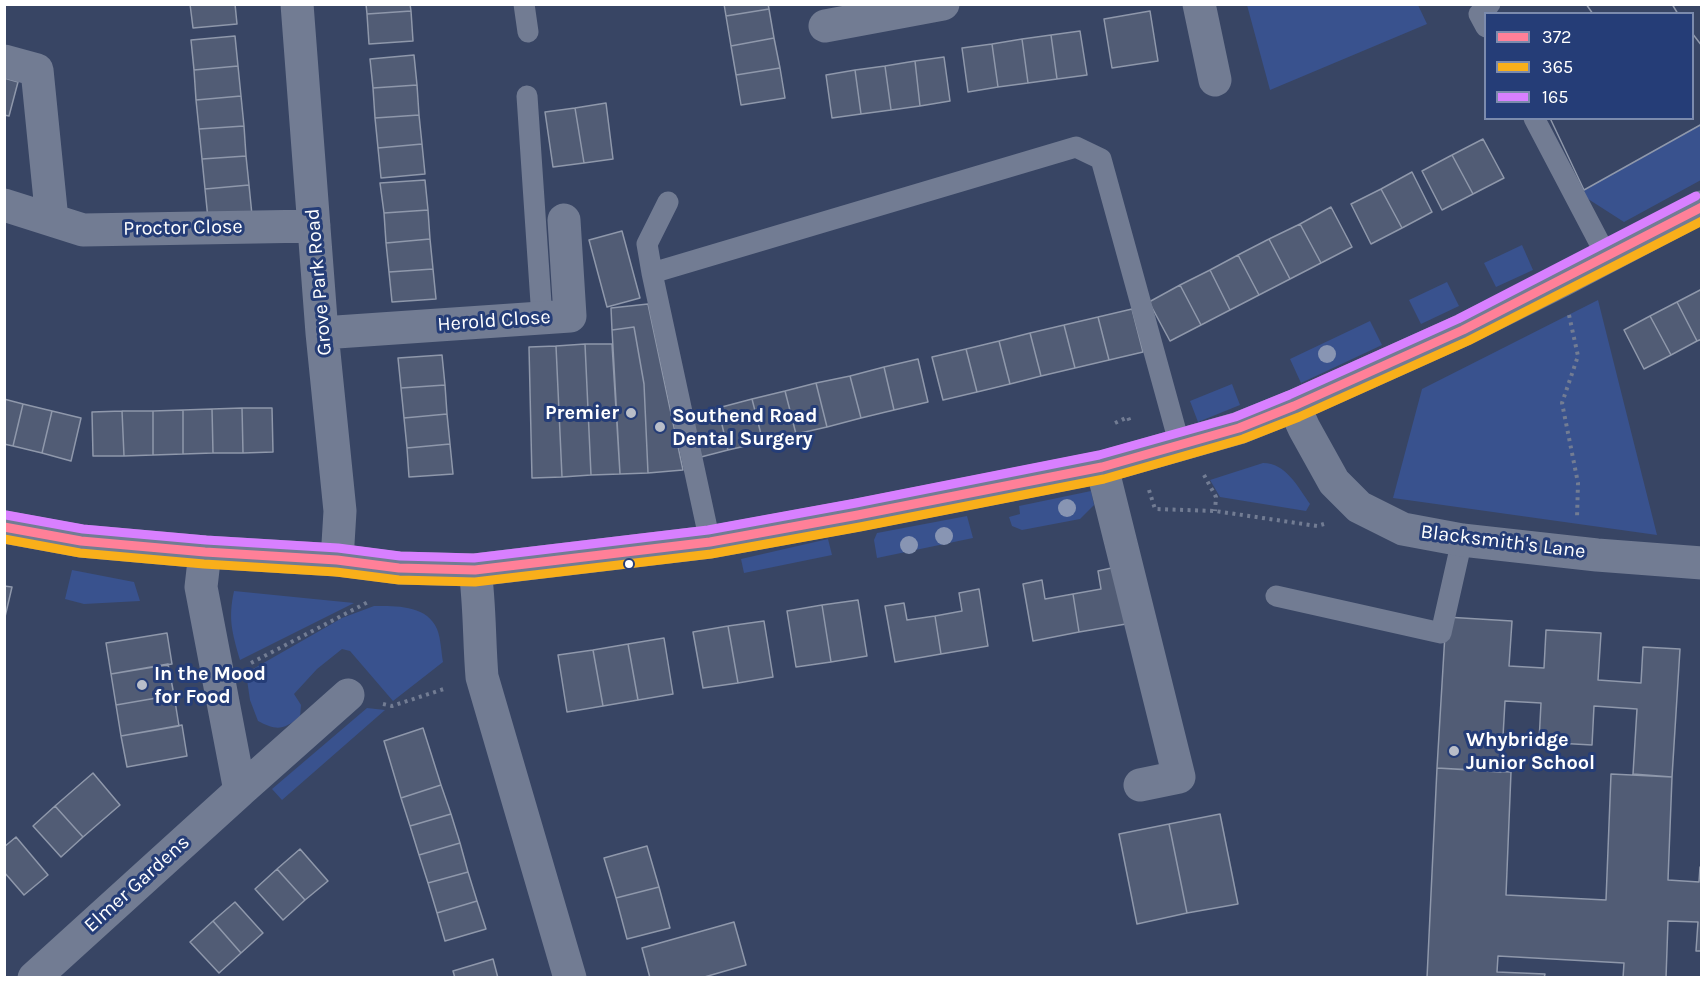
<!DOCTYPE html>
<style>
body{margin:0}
#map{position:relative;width:1706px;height:982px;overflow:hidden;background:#384564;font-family:Karla,sans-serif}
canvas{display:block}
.frame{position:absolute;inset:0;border:6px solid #fff;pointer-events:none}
.legend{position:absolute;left:1484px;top:12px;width:210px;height:108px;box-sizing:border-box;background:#253d77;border:2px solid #7c8bad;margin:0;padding:8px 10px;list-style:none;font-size:18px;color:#fff}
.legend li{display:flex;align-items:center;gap:12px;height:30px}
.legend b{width:30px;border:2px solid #7c8bad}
</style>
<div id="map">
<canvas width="1706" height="982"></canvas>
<div class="frame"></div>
<ul class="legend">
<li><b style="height:8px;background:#ff8098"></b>372</li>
<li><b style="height:8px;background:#f9af1a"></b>365</li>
<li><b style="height:8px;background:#d880ff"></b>165</li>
</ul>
</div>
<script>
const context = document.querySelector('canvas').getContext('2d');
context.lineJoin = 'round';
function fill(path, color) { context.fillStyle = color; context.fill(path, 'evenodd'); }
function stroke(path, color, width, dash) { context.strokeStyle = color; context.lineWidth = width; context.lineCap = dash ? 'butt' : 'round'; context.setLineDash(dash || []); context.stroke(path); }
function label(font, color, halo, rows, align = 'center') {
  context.font = font + ' Karla,sans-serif'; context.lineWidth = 6; context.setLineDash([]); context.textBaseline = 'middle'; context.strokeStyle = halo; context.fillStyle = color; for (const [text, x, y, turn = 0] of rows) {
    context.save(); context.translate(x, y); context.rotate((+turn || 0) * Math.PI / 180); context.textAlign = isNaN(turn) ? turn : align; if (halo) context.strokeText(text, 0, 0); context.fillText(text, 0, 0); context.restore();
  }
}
fill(new Path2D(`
 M1247,5H1418L1427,24L1270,90Z
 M1701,124V180L1624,222L1585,197L1584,190Z
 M1522,245L1533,270L1496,287L1484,263Z
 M1447,282L1459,306L1421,324L1409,300Z
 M1598,300L1657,535L1393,498L1422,389Z
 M1370,321L1382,345L1301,383L1290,359Z
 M1232,384L1240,405L1198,422L1190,401Z
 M1263,463C1286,463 1298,487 1310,504L1306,511L1220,497L1210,480Z
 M1091,491L1094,505L1080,519L1022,530L1012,526L1009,517L1020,514L1019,506Z
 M967,516L973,538L877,558L874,540L877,533Z
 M828,539L832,555L744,573L741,559Z
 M72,570L134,582L140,601L84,604L65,599Z
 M234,591L354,603L240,660C232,632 228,619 234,591Z
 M374,606C396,606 427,605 437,629C441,639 441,651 443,662L393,701L350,651L342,649L317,669L294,694L301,705L300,717C283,730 277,731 258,721L250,700L246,673L342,618Z
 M367,708L385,710L282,800L272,789Z`), '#39528e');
const building = new Path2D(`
 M190,4H235L237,24L193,28Z
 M366,4H410L411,11L367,14Z
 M724,4H768L769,9L726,16Z
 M1586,4H1672L1678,14H1593Z
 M1586,4H1672L1678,14H1593Z
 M769,9L774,38L731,46L726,16Z
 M411,11L413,41L369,44L367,14Z
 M1150,11L1158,61L1112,68L1104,19Z
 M1080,31L1087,75L1057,79L1051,35Z
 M1692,33L1702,46V124L1584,190L1550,118H1692Z
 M1692,33L1702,46V124L1584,190L1550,118H1692Z
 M1051,35L1057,79L1028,83L1022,39Z
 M235,36L238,66L194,70L191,40Z
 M774,38L780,68L736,75L731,46Z
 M1022,39L1028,83L998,87L992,44Z
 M992,44L998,87L968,92L962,48Z
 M414,55L417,85L373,88L370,59Z
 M944,57L950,101L920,106L915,61Z
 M915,61L920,106L891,110L885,66Z
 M238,66L241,96L196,100L194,70Z
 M885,66L891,110L861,114L855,70Z
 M780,68L785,98L741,105L736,75Z
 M855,70L861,114L832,118L826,75Z
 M4,78L18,82L9,116L4,115Z
 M417,85L419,115L375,118L373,88Z
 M241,96L244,126L199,129L196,100Z
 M606,103L613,159L584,163L575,108Z
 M575,108L584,163L553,167L545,112Z
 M419,115L422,144L378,148L375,118Z
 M244,126L246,156L202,159L199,129Z
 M1483,139L1504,178L1473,194L1452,155Z
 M422,144L425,174L381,178L378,148Z
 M1452,155L1473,194L1442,210L1422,171Z
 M246,156L249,185L205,189L202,159Z
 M1412,172L1432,212L1402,228L1381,189Z
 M425,180L428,210L384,213L380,183Z
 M249,185L252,215L208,219L205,189Z
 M1381,189L1402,228L1371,244L1351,204Z
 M1331,207L1352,247L1321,263L1300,224Z
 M428,210L430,239L386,243L384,213Z
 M1300,224L1321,263L1290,279L1269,239Z
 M622,231L640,298L607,307L589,240Z
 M430,239L433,269L389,272L386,243Z
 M1269,239L1290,279L1259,295L1238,255Z
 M1238,255L1259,295L1230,310L1210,270Z
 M433,269L436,299L392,302L389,272Z
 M1210,270L1230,310L1201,325L1180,285Z
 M1180,285L1201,325L1170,341L1149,302Z
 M1702,289V339L1697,341L1677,302Z
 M1677,302L1697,341L1671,355L1650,316Z
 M648,304L683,470L648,473L644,384L634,327L612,330L611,308Z
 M1132,309L1143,352L1109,360L1098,317Z
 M1650,316L1671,355L1644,369L1624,330Z
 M1098,317L1109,360L1075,368L1064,325Z
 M1064,325L1075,368L1041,376L1030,333Z
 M634,327L644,384L648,473L620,474L612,330Z
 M1030,333L1041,376L1010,384L999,341Z
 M999,341L1010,384L977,392L966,349Z
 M585,344H612L620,474L591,475Z
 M585,344L591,475L562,477L556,346Z
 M556,346L562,477L532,478L529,347Z
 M966,349L977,392L943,400L932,357Z
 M442,355L445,385L401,388L398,358Z
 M918,359L928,402L894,410L884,367Z
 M884,367L894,410L861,418L850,376Z
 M850,376L861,418L827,427L816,383Z
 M816,383L827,427L796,434L785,391Z
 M445,385L447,414L404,418L401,388Z
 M785,391L796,434L763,442L752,399Z
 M4,399L23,404L13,446L4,444Z
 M752,399L763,442L728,450L718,408Z
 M23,404L52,411L42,453L13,446Z
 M242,408L243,453H213L212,409Z
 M242,408H272L273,452L243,453Z
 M718,408L728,450L701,457L691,414Z
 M212,409L213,453L183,454V410Z
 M183,410V454L153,455V411Z
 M52,411L81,418L71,461L42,453Z
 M122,411L124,456H93L92,412Z
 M122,411H153V455L124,456Z
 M447,414L450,444L407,448L404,418Z
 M450,444L453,474L409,477L407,448Z
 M1116,567L1126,624L1079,632L1073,594L1101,589L1098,571Z
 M1042,580L1045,599L1073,594L1079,632L1033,641L1023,584Z
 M4,586L12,587L4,621Z
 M979,589L988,646L941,654L935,616L962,611L959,593Z
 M858,600L867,656L831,662L822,605Z
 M904,603L907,620L935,616L941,654L895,662L885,606Z
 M822,605L831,662L796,667L787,611Z
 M1446,617L1512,621L1509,666L1544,668L1546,630L1601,633L1598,680L1641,683L1643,647L1680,649L1672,777L1633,774L1637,709L1594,706L1592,745L1539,742L1541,703L1505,701L1501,772L1437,768Z
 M764,621L773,677L738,683L728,626Z
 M728,626L738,683L703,688L693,632Z
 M167,633L172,664L111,674L106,643Z
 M664,638L673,694L638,700L628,644Z
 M628,644L638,700L603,706L593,650Z
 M593,650L603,706L567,712L558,655Z
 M168,664L174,695L116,705L111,674Z
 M174,695L179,726L121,736L116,705Z
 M182,725L187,756L127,767L121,736Z
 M423,728L441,785L401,798L384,741Z
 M1437,768L1511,772L1506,895L1606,900L1611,774L1672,777L1668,880L1699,882L1700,867H1702V951H1696L1698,922L1668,921L1666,978H1623L1624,963L1498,956L1497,972L1545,974L1544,978H1427Z
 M93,773L120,805L83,837L55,806Z
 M441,785L451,814L410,826L401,798Z
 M55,806L83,837L61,857L33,826Z
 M451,814L460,843L419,855L410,826Z
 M1220,814L1238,904L1187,913L1169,824Z
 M1169,824L1187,913L1137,924L1119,834Z
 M16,837L48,875L24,895L4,872V847Z
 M460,843L468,872L428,883L419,855Z
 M647,846L659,887L616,898L604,858Z
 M300,849L328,881L305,900L277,869Z
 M277,869L305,900L283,920L255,889Z
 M468,872L477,901L437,913L428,883Z
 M659,887L670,928L627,939L616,898Z
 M477,901L486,929L445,941L437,913Z
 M235,902L263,933L241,953L213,921Z
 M213,921L241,953L219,973L190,942Z
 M734,922L746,965L701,978H650L642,948Z
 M493,959L498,978H455L453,971Z`);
fill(building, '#515c75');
stroke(building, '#8f98ab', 1.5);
stroke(new Path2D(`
 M1569,315L1578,356L1562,403L1578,483L1577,518
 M1115,423L1128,417L1130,422
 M1204,475L1216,497L1215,511
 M1149,490L1155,509L1215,511L1317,526L1324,524
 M251,663L370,601
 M383,704L392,706L447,688`), '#727c93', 4, [3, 4.5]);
stroke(new Path2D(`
 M524,4L528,32
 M1486,27L1479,14L1490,4
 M527,96L542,318
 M1534,118L1607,257
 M652,273L647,244L668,202
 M710,542L652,273L1076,147L1101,159L1180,446
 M1276,596L1441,633L1462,540`), '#727c93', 21);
stroke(new Path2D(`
 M297,4L322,333L340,511L337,560
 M1199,4L1215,80
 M825,26L943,4
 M4,61L37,70L52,220
 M4,205L83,230L314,226
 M322,333L570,316L564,220
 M1294,406L1304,428L1334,482L1359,507L1403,529L1462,540L1597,555L1702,563
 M1102,467L1179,777L1140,785
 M475,570C480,605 479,641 482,677L570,978
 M240,791L348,695
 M34,978L240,791L201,587L205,552`), '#727c93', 33);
stroke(new Path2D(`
 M4,527L81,541L205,552L337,560L399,568L475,570L710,542L858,515L1102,467L1239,428L1294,406L1463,330L1561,281L1702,207`), '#727c93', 33);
stroke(new Path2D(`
 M4,527L81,541L205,552L337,560L399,568L475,570L710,542L858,515L1102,467L1239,428L1294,406L1463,330L1702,207`), '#ff8098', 9);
stroke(new Path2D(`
 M4,539L80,553L204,564L336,572L399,580L475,582L711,554L860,527L1104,479L1243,439L1299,417L1468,341L1702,221`), '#f9af1a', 9);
stroke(new Path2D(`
 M6,515L83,529L206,540L338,548L400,556L474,558L708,530L856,503L1099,455L1235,417L1289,395L1458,319L1696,196`), '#d880ff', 9);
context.fillStyle = '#8895b3';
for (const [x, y] of [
 [1327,354],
 [1067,508],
 [944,536],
 [909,545]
]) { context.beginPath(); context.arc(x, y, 9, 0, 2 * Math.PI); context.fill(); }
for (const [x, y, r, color] of [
 [631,413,6,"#b9bec9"],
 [660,427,6,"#b9bec9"],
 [629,564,5,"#fff"],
 [142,685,6,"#b9bec9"],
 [1454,751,6,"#b9bec9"]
]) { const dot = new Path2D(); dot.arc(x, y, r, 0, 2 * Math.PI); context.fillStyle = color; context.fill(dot); stroke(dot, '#253d77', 2); }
label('20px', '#fff', '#253d77', [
 ["Proctor Close",183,228,-1],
 ["Grove Park Road",319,282,-95],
 ["Herold Close",494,321,-4],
 ["Blacksmith's Lane",1503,542,7],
 ["Elmer Gardens",137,884,-42]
]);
label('bold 20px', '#fff', '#253d77', [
 ["Premier",619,413,"right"],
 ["Southend Road",672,416],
 ["Dental Surgery",672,439],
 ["In the Mood",154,674],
 ["for Food",154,697],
 ["Whybridge",1466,740],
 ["Junior School",1466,763]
], 'left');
</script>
